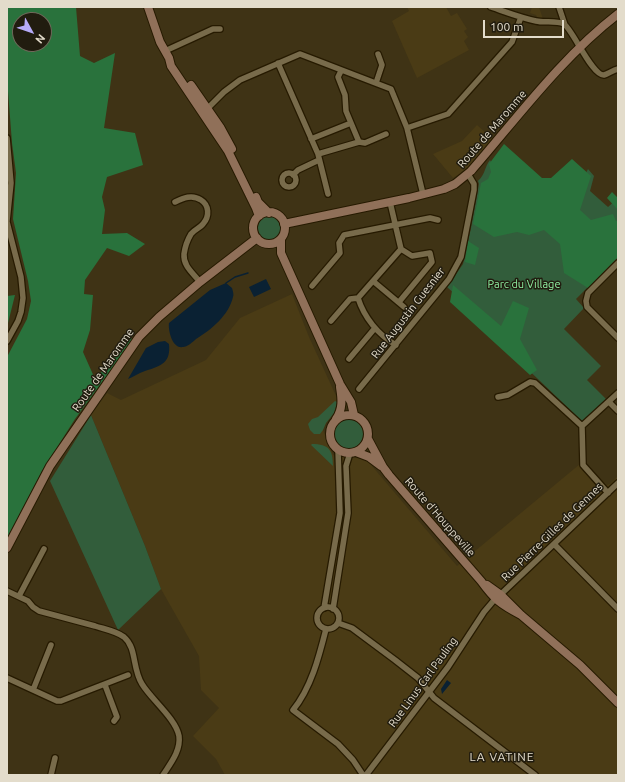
<!DOCTYPE html>
<style>
body{margin:0}
#map{position:relative;width:625px;height:782px;overflow:hidden;background:#3f3315;font-family:Ubuntu,sans-serif}
canvas{display:block}
.frame{position:absolute;inset:0;border:8px solid #e3dccb;pointer-events:none}
.north{position:absolute;left:12px;top:12px;width:40px;height:40px;box-sizing:border-box;background:#211c0f;border:1px solid #6f695a;border-radius:50%;rotate:130deg;font-size:11px;font-weight:700;line-height:16px;text-align:center;color:#e3dccb}
.north::after{content:'';display:block;margin:auto;width:14px;height:18px;background:#b6abf8;clip-path:polygon(50% 0,100% 100%,50% 72%,0 100%)}
.scale{position:absolute;left:483px;top:20px;width:81px;height:18px;box-sizing:border-box;border:2px solid #e3dccb;border-top:0;padding-left:5px;font-size:12px;line-height:14px;white-space:nowrap;color:#e3dccb;-webkit-text-stroke:3px #211c0f;paint-order:stroke}
</style>
<div id="map">
<canvas width="625" height="782"></canvas>
<div class="frame"></div>
<div class="north">N</div>
<div class="scale">100 m</div>
</div>
<script>
const context = document.querySelector('canvas').getContext('2d');
context.lineJoin = 'round';
function fill(path, color) { context.fillStyle = color; context.fill(path, 'evenodd'); }
function stroke(path, color, width, dash) { context.strokeStyle = color; context.lineWidth = width; context.lineCap = dash ? 'butt' : 'round'; context.setLineDash(dash || []); context.stroke(path); }
function label(font, color, halo, rows, align = 'center') {
  context.font = font + ' Ubuntu,sans-serif'; context.lineWidth = 3; context.setLineDash([]); context.textBaseline = 'middle'; context.strokeStyle = halo; context.fillStyle = color; for (const [text, x, y, turn = 0] of rows) {
    context.save(); context.translate(x, y); context.rotate((+turn || 0) * Math.PI / 180); context.textAlign = isNaN(turn) ? turn : align; if (halo) context.strokeText(text, 0, 0); context.fillText(text, 0, 0); context.restore();
  }
}
fill(new Path2D(`
 M407,7H446L451,16L457,13L467,29L464,31L468,37L464,41L469,50L417,78L392,21L409,11Z
 M532,7H539L543,19H538L536,15L530,13Z
 M477,125L494,140L467,170L453,178L433,154L462,141Z
 M292,294L309,337L337,398L334,413L326,423L323,430L333,455L366,459L457,566L580,464L586,465L607,485L610,484L618,476V775H225L216,759L193,736L219,708L201,690L199,656L161,589L145,546L91,415L107,393L121,400L206,360L240,318Z`), '#4a3b15');
fill(new Path2D(`
 M490,160L536,232L577,191L588,169L594,176L590,191L608,207L618,198V257L576,299L584,308L564,329L601,366L587,380L606,399L583,422L496,339L500,335L447,287L463,264L471,228L479,184L478,181C486,173 484,168 490,160Z
 M258 228a12 12 0 1 1 24 0a12 12 0 1 1-24 0Z
 M335,401L337,402L334,413L326,423L323,430L320,434H314L310,430L308,424L312,419L318,417Z
 M91,415L145,546L161,589L118,630L50,481Z
 M333 434a15 15 0 1 1 30 0a15 15 0 1 1-30 0Z
 M312,444C329,444 333,450 333,466L311,445Z`), '#325d3b');
fill(new Path2D(`
 M7,7H76L80,56L94,63L115,53L104,128L135,133L143,165L107,177L102,197L105,210L102,234L127,233L145,244L129,256L107,248L85,280L84,294L93,295L90,330L83,352L95,379L131,338L133,340L75,419L42,471L7,539V357L27,319L31,301L28,281L13,219L16,173L12,143L7,78ZM20,20H44V44H20Z
 M504,144L542,178H551L572,159L591,176L580,210L591,220L613,214L616,221H618V257L588,288L564,273L560,244L544,230L529,235L517,232L494,237L473,224L481,183L488,179L491,172L489,164Z
 M612,192L618,198V210L607,198Z
 M468,241L479,248L475,265L465,262Z
 M453,285L501,326L513,301L529,308L520,339L537,370L530,375L450,302Z
 M15,295L7,327V296Z`), '#29723c');
fill(new Path2D(`
 M266,279L271,289L254,297L249,287Z
 M226,283L232,288C233,291 234,295 233,297C229,315 211,330 196,339C193,342 187,347 183,347C172,349 168,330 169,323L210,290Z
 M165,341L169,344C171,363 161,366 145,371C139,373 133,377 128,379L146,348L158,342Z
 M447,680L451,683L442,694L441,689Z`), '#0a2133');
stroke(new Path2D(`
 M226,283L235,277L248,273`), '#0a2133', 1.5);
const street = new Path2D(`
 M491,7C506,12 521,18 536,21C544,23 556,20 564,24C573,30 592,76 604,75C608,74 613,70 618,69
 M559,7L565,25
 M165,51L213,29H220
 M278,63L318,154L328,194
 M341,71L338,77L345,95L346,111L359,142L365,143L386,134
 M376,83L382,65L378,54
 M205,111L224,92L240,80L300,54L391,89L407,128L423,194
 M407,128L448,114L512,42L521,17
 M7,138L11,183L7,221
 M311,139L351,123
 M318,154L359,142
 M282 180a7 7 0 1 1 14 0a7 7 0 1 1-14 0Z
 M293,175L298,170L319,160
 M175,202C183,198 192,194 201,200C209,205 210,216 203,224C200,228 195,229 191,234C188,239 185,247 184,254C183,266 193,273 200,282
 M390,202L401,249L358,298C364,317 378,335 396,345
 M7,222L21,277L23,298L21,312L18,321L7,341
 M618,263L588,293L586,301L587,307L618,338
 M373,281L404,307
 M312,286L340,253L339,243L344,235L430,218L438,220
 M399,302L432,262L430,253L412,256L401,249
 M331,321L350,299L358,298
 M349,359L375,328
 M359,389L449,279L461,257L474,190V184L468,174
 M498,397L508,395L530,382L535,383L582,426
 M609,402L618,411
 M608,493L583,465L582,426L618,393
 M554,544L618,609
 M7,591L28,601L33,607L39,611C58,616 76,621 95,626C104,629 116,631 124,637C137,648 132,668 142,684C151,699 176,719 179,736C181,751 170,764 163,775
 M19,596L44,549
 M498,597L618,483
 M317 618a11 11 0 1 1 22 0a11 11 0 1 1-22 0Z
 M324,608L340,513L338,450
 M333,609L348,513L346,466L350,453
 M338,623L352,628L395,660L418,678L434,698L535,775
 M326,629C319,657 311,688 293,710L338,744L353,760L363,775
 M7,678L57,701H61L128,675
 M105,685L117,717L114,721
 M33,690L51,645
 M51,775L55,758
 M366,775L448,667L484,612L495,599`);
const secondary = new Path2D(`
 M148,7L160,42L169,58L171,66L228,151L256,208L259,216
 M191,85L220,127L232,149
 M256,197L258,202L269,213
 M253 228a16 16 0 1 1 32 0a16 16 0 1 1-32 0Z
 M284,224L409,198L444,189L455,184L471,171C518,117 561,58 618,14
 M281,239V253L340,384L351,402L354,415
 M330 434a19 19 0 1 1 38 0a19 19 0 1 1-38 0Z
 M336,419C343,409 342,399 340,387
 M368,439L383,467L389,475L481,581C495,600 500,604 521,615
 M356,452L369,457L381,466
 M7,548L50,466L139,337L159,317L200,282L257,238
 M487,585L501,595L521,615L580,665L618,703`);
stroke(street, '#261a00', 8);
stroke(secondary, '#261a00', 10);
stroke(street, '#786b4b', 5.5);
stroke(secondary, '#907059', 8);
label('11px', '#e3dccb', '#211c0f', [
 ["Route de Maromme",492,129,-49],
 ["Rue Augustin Guesnier",408,313,-52],
 ["Route de Maromme",103,370,-55],
 ["Route d'Houppeville",440,517,49],
 ["Rue Pierre-Gilles de Gennes",552,532,-44],
 ["Rue Linus Carl Pauling",423,682,-54]
]);
label('11px', '#8eefa2', '#211c0f', [
 ["Parc du Village",524,284]
]);
context.letterSpacing = '1px';
label('12px', '#e3dccb', '#211c0f', [
 ["LA VATINE",502,757]
]);
context.letterSpacing = '0px';
</script>
